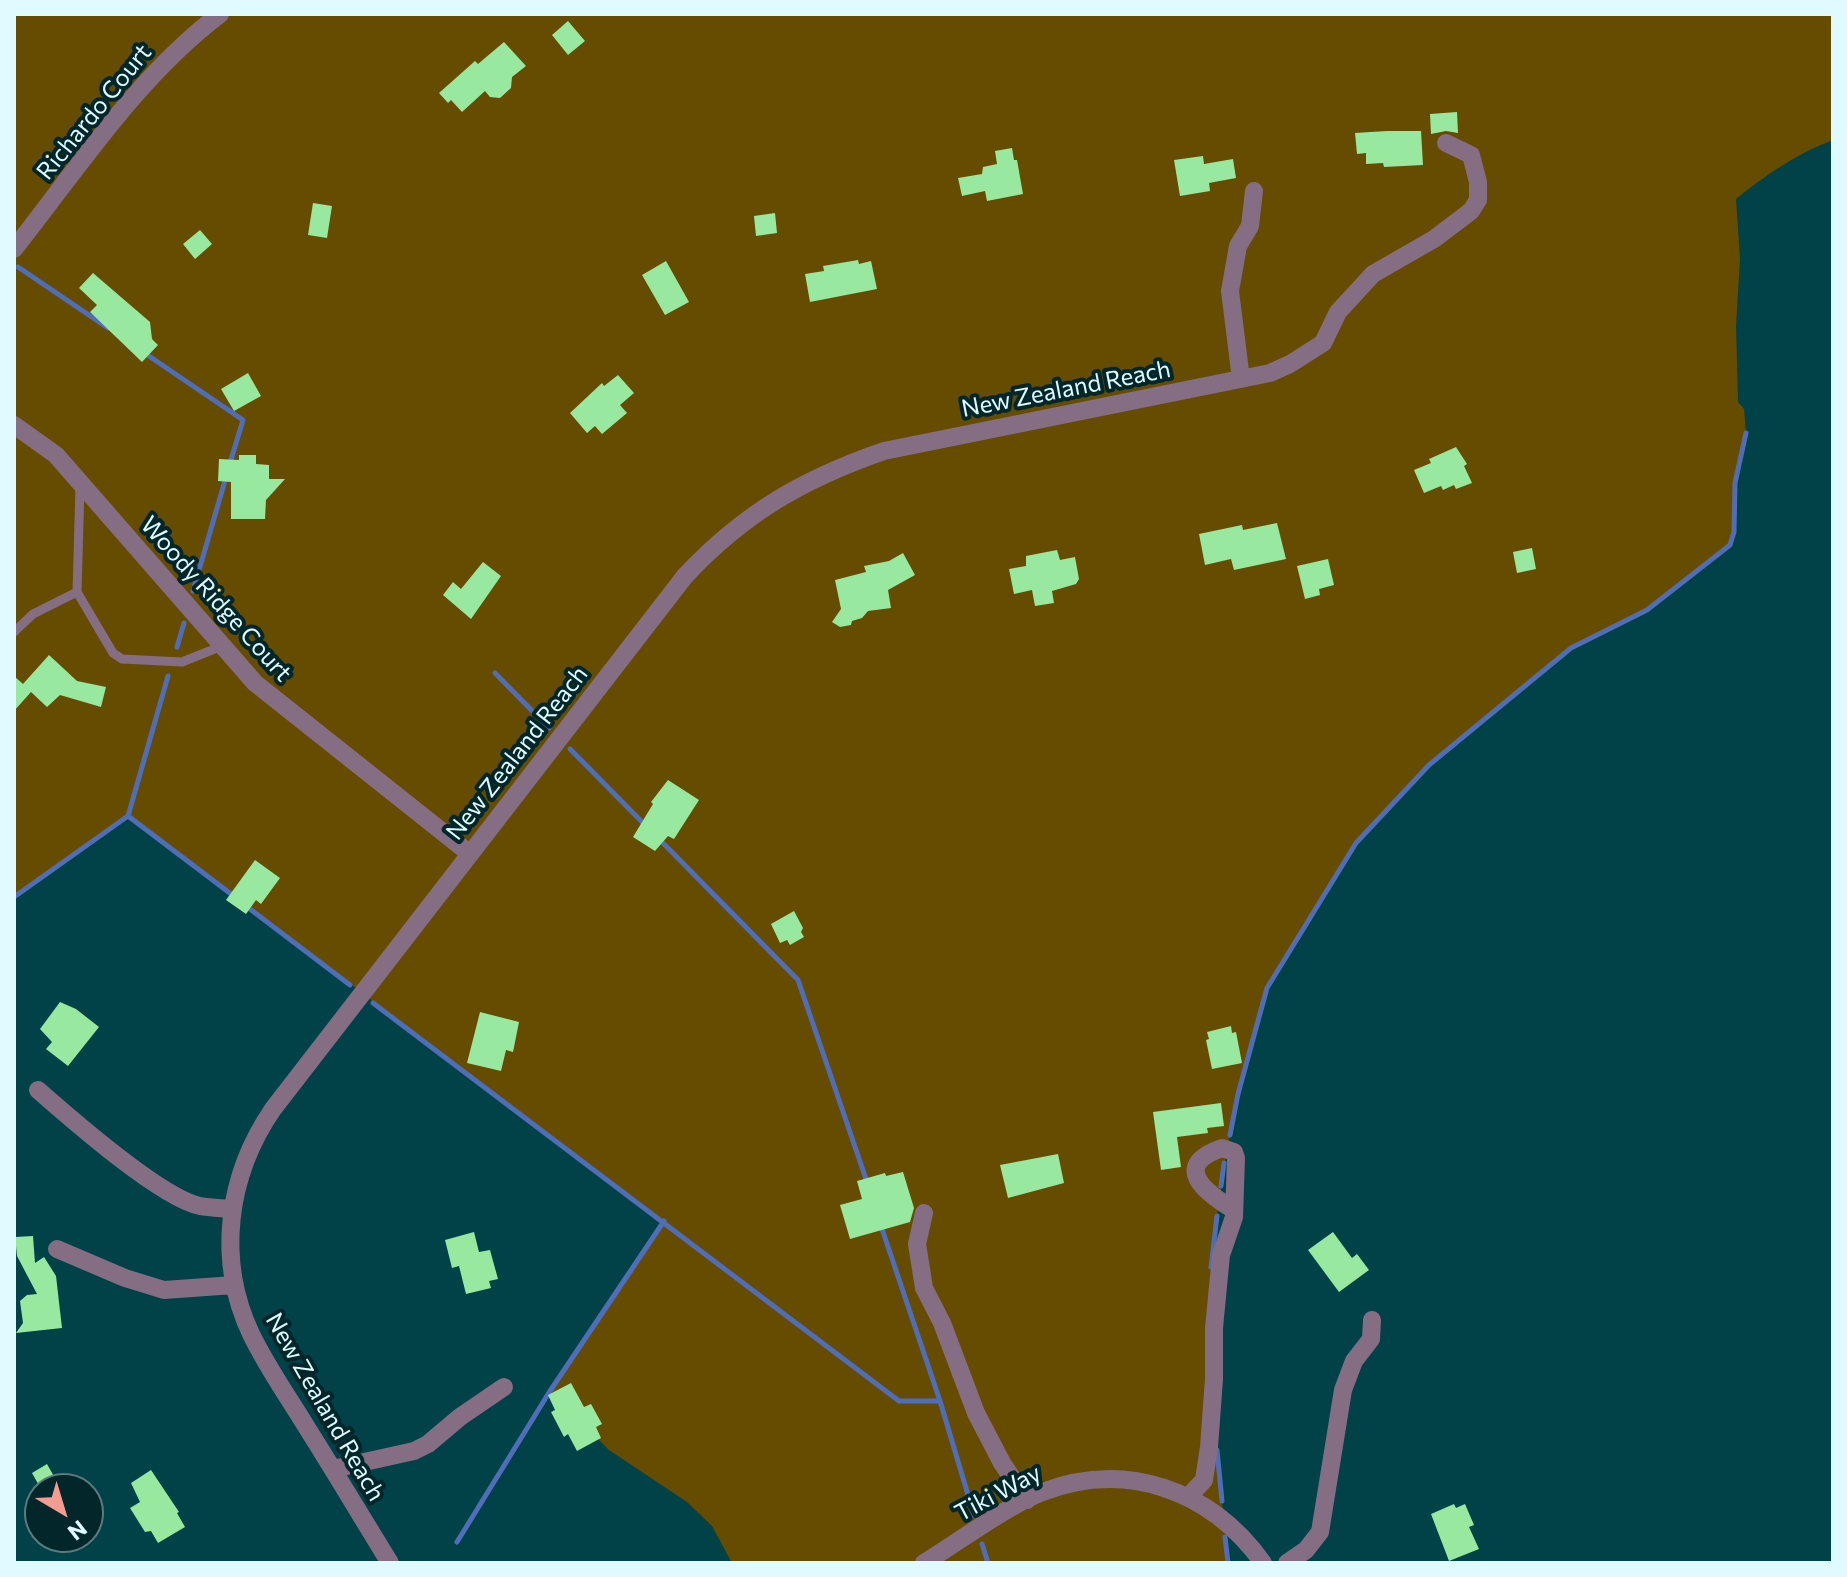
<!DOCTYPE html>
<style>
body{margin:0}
#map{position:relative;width:1847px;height:1577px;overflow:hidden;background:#014249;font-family:Commissioner,sans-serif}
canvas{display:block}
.frame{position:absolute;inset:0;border:16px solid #dffbff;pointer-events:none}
.north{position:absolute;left:24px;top:1473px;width:80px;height:80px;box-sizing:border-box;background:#03262a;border:2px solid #5b7b7f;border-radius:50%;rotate:142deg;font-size:22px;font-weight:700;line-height:32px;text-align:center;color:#dffbff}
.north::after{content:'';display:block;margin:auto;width:28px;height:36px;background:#f59c92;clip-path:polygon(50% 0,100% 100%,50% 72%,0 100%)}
</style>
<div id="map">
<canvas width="1847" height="1577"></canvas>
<div class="frame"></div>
<div class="north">N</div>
</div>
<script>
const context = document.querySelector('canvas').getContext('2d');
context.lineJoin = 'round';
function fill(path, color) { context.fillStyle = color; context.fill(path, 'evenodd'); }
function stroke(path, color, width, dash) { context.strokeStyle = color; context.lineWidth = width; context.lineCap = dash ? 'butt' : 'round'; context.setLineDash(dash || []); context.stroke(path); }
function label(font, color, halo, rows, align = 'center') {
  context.font = font + ' Commissioner,sans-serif'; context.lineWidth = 8; context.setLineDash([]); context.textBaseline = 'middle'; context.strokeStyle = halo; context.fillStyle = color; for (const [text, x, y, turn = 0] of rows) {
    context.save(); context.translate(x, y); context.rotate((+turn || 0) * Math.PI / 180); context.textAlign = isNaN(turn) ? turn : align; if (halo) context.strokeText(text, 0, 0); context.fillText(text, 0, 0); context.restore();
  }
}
fill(new Path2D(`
 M14,14H1833V140C1796,154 1767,174 1736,199L1740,259L1736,326L1738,402L1744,409L1746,433L1735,483L1734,531L1730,545L1647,610L1572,648L1429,765L1356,843L1267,988L1238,1094L1224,1167L1211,1257L1209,1323L1216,1445L1228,1563H732L712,1526L687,1502L609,1450L550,1391L664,1221L128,816L14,897Z`), '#664c00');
stroke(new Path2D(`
 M18,267L108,328
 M143,352L243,420L230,463
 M193,591L226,477
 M177,647L184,623
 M495,673L549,728
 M570,749L645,825
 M128,816L235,897
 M658,838L798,980L867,1182
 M14,897L128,816L168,676
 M246,906L350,985
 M373,1003L899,1401H940
 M1230,1135L1238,1094L1267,988L1356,843L1429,765L1571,648L1647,610L1730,545L1734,532L1735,483L1746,433
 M1221,1186L1224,1163
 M881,1226L940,1401L974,1515
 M1211,1267L1217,1216
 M1217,1450L1222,1501
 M1225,1537L1228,1563
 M457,1542L550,1391L664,1221
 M982,1544L988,1563`), '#506dba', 5);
fill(new Path2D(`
 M568,21L585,41L568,55L552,35Z
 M504,42L526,66L512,77L511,88L500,98L490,97L485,91L462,112L451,100L448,103L439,93L475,61L478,64Z
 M1457,112L1458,133L1446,131L1431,134L1430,114Z
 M1387,131H1421L1423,165L1384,167L1383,163L1366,164V153L1357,154L1355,133Z
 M1012,148L1014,160H1017L1023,194L987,201L985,191L962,196L958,178L982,174L983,167L997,164L995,151Z
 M1203,156L1204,164L1233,159L1236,178L1209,183L1210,191L1180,196L1174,160Z
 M313,203L332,206L327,238L308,235Z
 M775,213L777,233L756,236L754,216Z
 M200,230L212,244L195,259L183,244Z
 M858,260L859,264L871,261L877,289L810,302L805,274L824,271L823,266Z
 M666,261L689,302L665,315L642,275Z
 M93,273L150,322L152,339L158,345L142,362L90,312L97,305L79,288Z
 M248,373L261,396L234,411L221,389Z
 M618,375L634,393L620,405L627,413L602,434L595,426L587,433L570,413L602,383L604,386Z
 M1456,447L1467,464L1464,466L1472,483L1456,489L1454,485L1443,490L1441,486L1424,493L1414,470L1431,463L1429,459Z
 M239,455H256V464L269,465V479H285L266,500L265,519H231V482L218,481L219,459L239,460Z
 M1277,523L1286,559L1234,570L1231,559L1205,565L1199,534L1242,525L1243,530Z
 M1532,548L1536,569L1517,573L1513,552Z
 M1057,550L1060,560L1075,557L1079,579L1076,584L1052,591L1054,603L1035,606L1032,590L1014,594L1009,569L1026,566V556Z
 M903,553L915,575L888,590L891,608L868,611L862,618L852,621L851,625L840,627L832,622L841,609L835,580L866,572L864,566L889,561Z
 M1328,559L1334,585L1319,589L1320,595L1305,599L1297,566Z
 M483,562L501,576L471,619L443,595L453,582L461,589Z
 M49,655L77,681L106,687L101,707L60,695L47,707L31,692L14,711V676L23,684Z
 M668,780L699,800L674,839L668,836L655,851L633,837L653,804L651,802Z
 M255,860L280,878L261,904L256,900L246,914L226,900Z
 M794,911L803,928L801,932L804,937L790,945L787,940L780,943L771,924Z
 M60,1002L76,1009L99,1027L68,1066L46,1049L52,1042L40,1029Z
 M480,1012L519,1022L513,1052L506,1050L501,1071L467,1063Z
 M1231,1026L1232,1033L1236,1032L1242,1063L1212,1069L1206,1040L1209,1039L1207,1032Z
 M1221,1103L1224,1126L1207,1128L1208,1133L1177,1137L1181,1167L1161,1170L1153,1112Z
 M1058,1154L1064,1183L1008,1198L1000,1165Z
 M903,1172L914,1208L910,1222L850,1239L840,1205L862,1199L857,1181L885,1173L886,1176Z
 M474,1232L479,1252L490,1250L498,1279L489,1281L491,1288L466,1294L459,1266L452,1268L445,1240Z
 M1333,1232L1352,1258L1357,1254L1369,1270L1339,1292L1308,1250Z
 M33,1236L35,1263L44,1257L56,1276L62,1328L16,1333L23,1323L20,1301L27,1295L37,1294L17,1256L15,1237Z
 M571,1383L584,1407L591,1404L602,1424L596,1427L601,1438L577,1451L568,1434L564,1437L551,1412L555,1410L548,1395Z
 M47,1464L61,1489H41L32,1473Z
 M151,1470L179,1512L177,1513L185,1527L158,1543L151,1531L145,1532L130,1508L140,1502L131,1483Z
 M1454,1504L1456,1508L1465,1504L1474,1525L1469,1527L1479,1549L1449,1561L1431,1514Z`), '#98e8a0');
stroke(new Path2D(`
 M80,486L77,592L113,653L122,659L182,662L222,646
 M14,632L33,614L77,592`), '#856d84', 9);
stroke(new Path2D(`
 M14,249C78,168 137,77 220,14
 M1241,379L1230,291L1238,246L1250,226L1254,191
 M14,425L56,455L255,683L469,853
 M38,1090C71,1119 161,1198 200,1206C210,1208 221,1208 232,1209
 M924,1213L917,1244L924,1288L942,1323L976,1413L1002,1463L1027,1500
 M57,1249L125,1278L164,1290L234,1285
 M333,1469L414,1451L428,1444L460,1417L504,1387
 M1188,1497L1204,1480L1209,1447L1214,1379V1328L1221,1255L1234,1217L1236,1158L1234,1152L1222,1148C1170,1166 1206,1193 1234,1210
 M390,1563C361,1516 333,1469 304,1423C286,1394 266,1365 251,1334C216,1260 227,1176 273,1109L685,576C744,513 803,479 884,451L1270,373L1290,364L1323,343L1338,312L1373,274L1434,239L1471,211L1478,200V182L1471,155L1446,143
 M924,1563C958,1542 1004,1508 1040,1493C1125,1459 1211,1490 1263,1563
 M1287,1563L1306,1550L1320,1532L1343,1390L1354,1361L1371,1339L1372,1320`), '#856d84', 18);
label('24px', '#dffbff', '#03262a', [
 ["Richardo Court",94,112,-51],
 ["New Zealand Reach",1066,389,-11],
 ["Woody Ridge Court",216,599,48],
 ["New Zealand Reach",517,753,-52],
 ["New Zealand Reach",325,1407,60],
 ["Tiki Way",998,1493,-28]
]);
</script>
